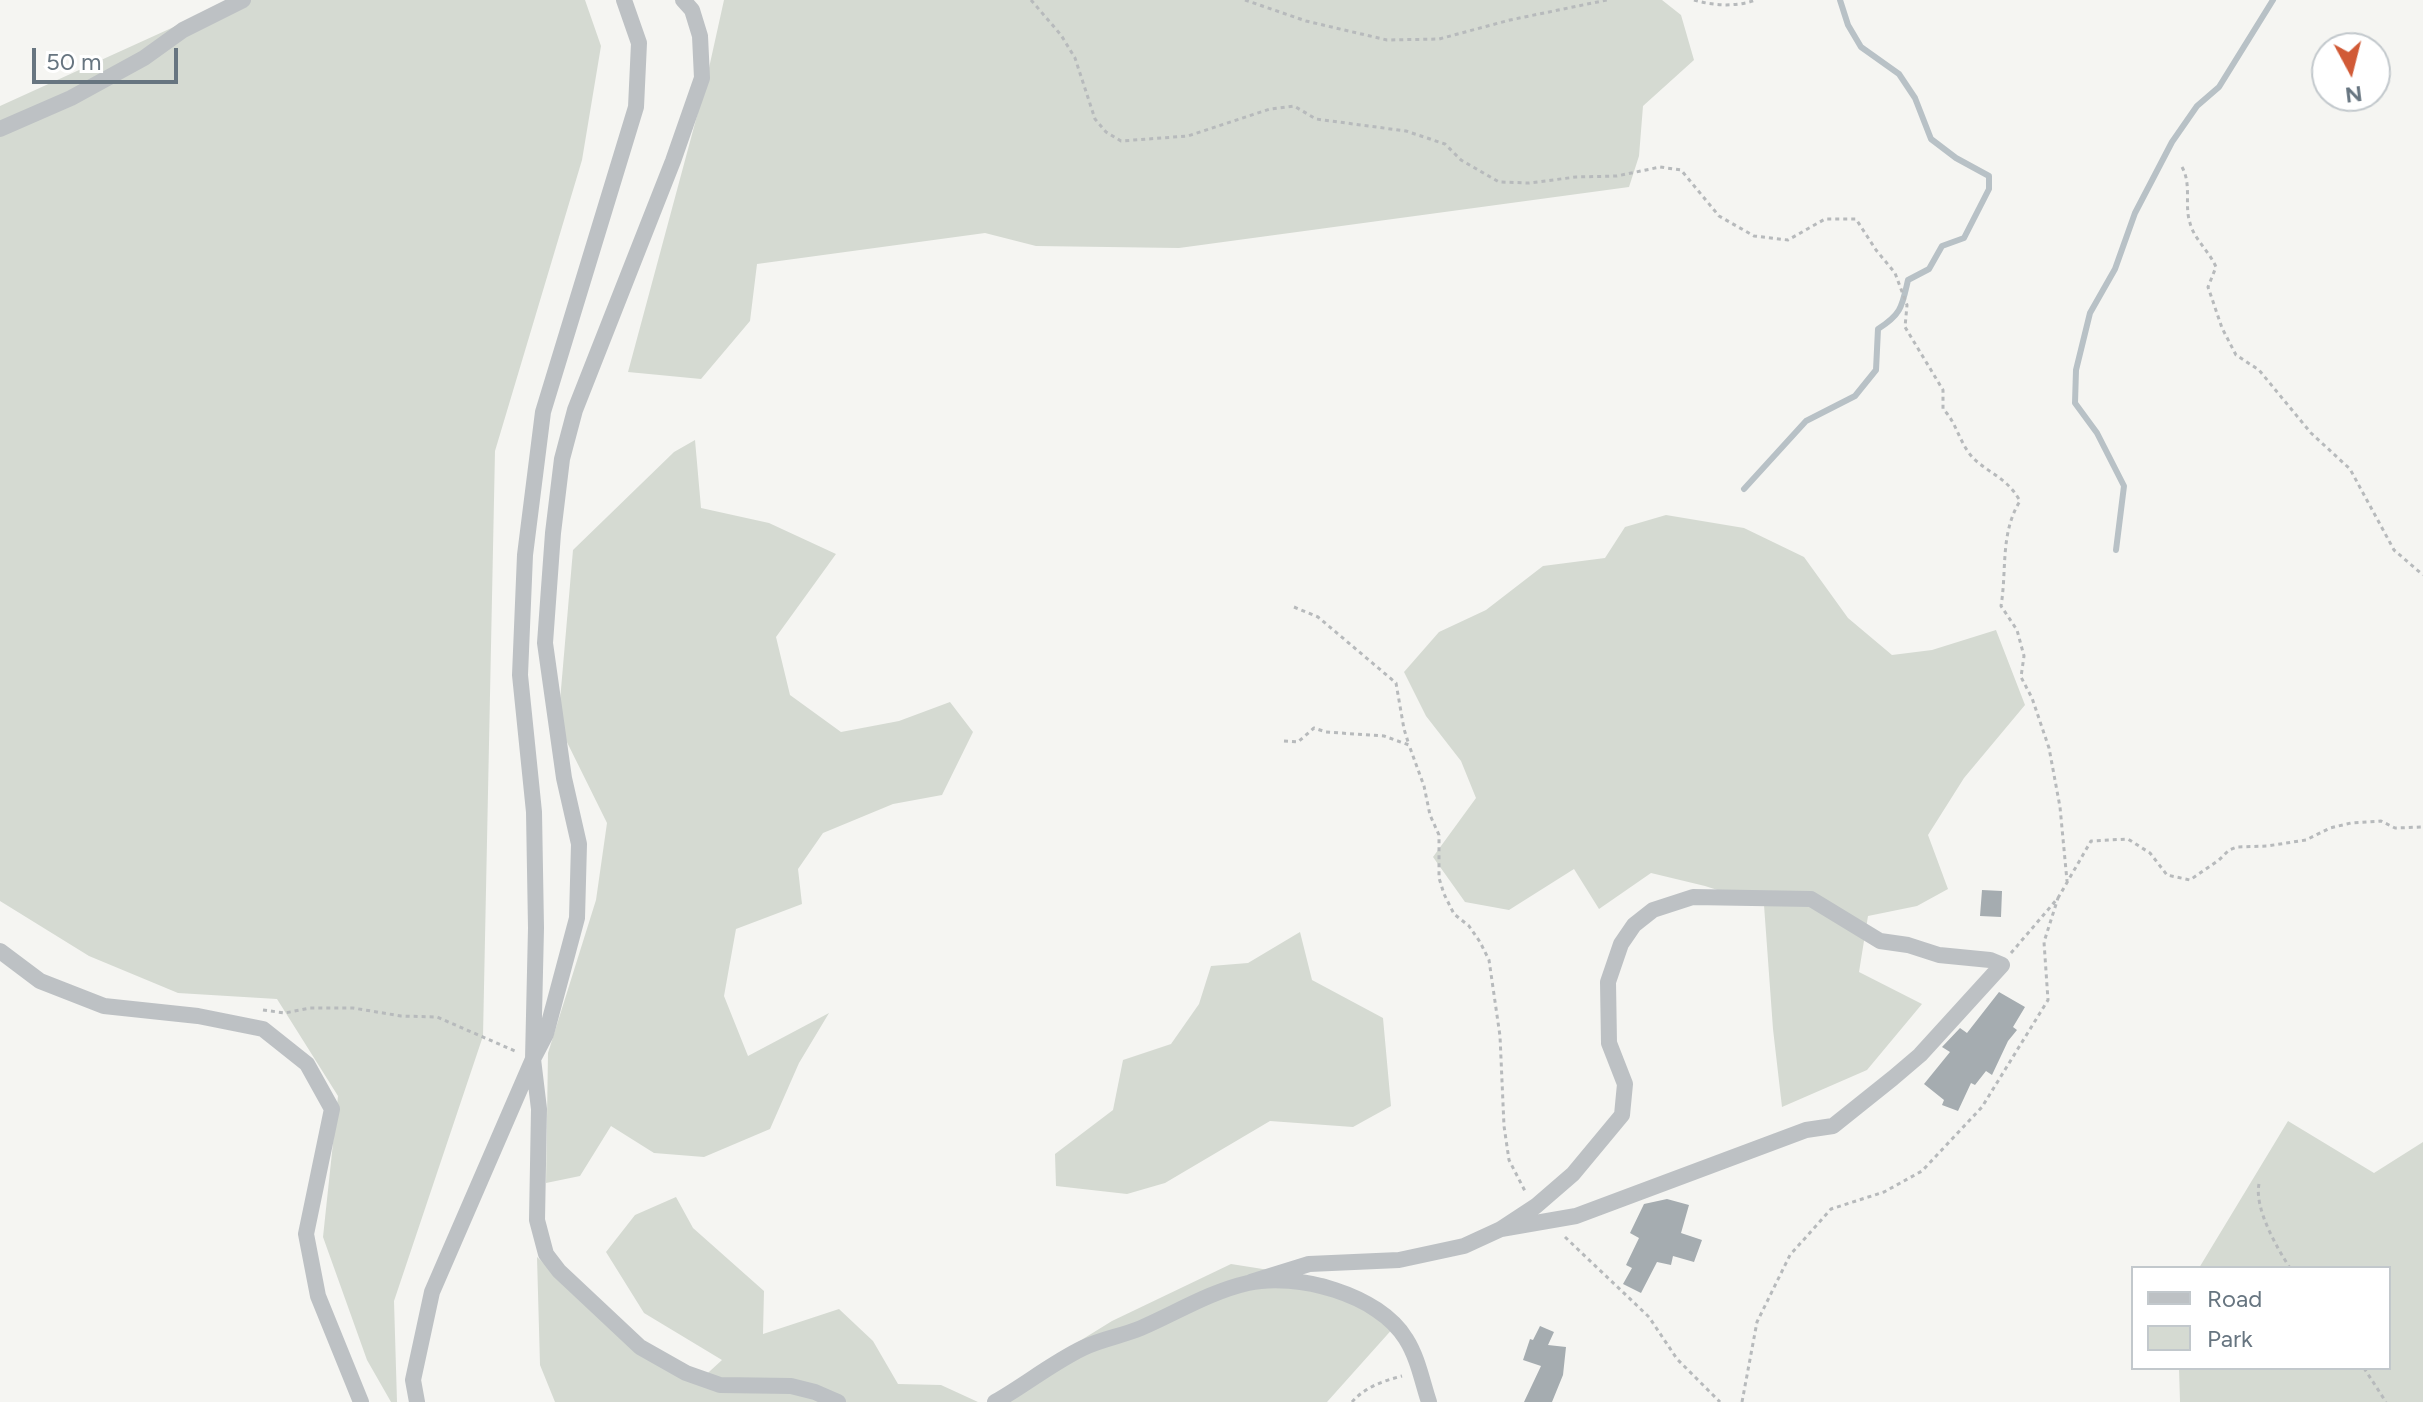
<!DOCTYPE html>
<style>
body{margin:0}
#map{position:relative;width:2423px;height:1402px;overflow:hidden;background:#f5f5f2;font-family:Figtree,sans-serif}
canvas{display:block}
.legend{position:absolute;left:2131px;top:1266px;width:260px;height:104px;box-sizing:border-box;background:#fff;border:2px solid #c2c8cc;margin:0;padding:10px 14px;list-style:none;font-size:24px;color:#677580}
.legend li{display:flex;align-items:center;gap:16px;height:40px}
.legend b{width:40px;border:2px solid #c2c8cc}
.north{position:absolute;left:2311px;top:32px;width:80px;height:80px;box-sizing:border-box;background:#fff;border:2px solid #c2c8cc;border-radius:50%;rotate:173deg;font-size:22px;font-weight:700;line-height:32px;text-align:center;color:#677580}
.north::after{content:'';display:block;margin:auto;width:28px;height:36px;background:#d15a36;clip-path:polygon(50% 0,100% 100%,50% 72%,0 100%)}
.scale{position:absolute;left:32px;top:48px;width:146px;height:36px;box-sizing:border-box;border:4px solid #677580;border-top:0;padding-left:10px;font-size:24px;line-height:28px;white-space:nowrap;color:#677580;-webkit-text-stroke:6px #fff;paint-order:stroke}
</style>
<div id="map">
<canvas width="2423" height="1402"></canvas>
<ul class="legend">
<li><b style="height:10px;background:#bdc1c4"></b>Road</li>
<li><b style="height:22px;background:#d5dad2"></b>Park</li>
</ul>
<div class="north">N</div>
<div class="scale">50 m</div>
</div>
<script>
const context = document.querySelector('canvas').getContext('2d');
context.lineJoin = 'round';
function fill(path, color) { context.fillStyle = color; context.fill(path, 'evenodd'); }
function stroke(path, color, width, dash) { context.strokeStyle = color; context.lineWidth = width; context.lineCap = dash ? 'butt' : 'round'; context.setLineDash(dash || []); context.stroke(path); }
fill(new Path2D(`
 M233,0H585L601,46L582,160L495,451L483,1036L394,1301L397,1402H391L367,1360L323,1237L338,1096L277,999L178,993L89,956L0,901V106Z
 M724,0H1662L1681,15L1694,60L1643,106L1639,156L1629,187L1179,248L1036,246L985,233L757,264L750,321L701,379L628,372L705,86Z
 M695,440L701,508L769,523L836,554L776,637L790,695L841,732L899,721L950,702L973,732L942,795L893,804L823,833L798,869L802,904L736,929L724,996L748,1056L829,1013L799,1063L770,1129L704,1157L654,1153L611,1126L580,1176L546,1183L548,1053L596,900L607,823L558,724L573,550L674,452Z
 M1666,515L1744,528L1804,557L1848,618L1892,655L1932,650L1996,630L2025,705L1964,778L1928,835L1948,889L1917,906L1868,916L1859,972L1922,1004L1867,1070L1782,1107L1773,1029L1764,905L1705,886L1651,873L1599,909L1574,869L1509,910L1465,902L1433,857L1476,798L1461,761L1426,716L1404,672L1439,632L1486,610L1543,566L1605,558L1625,527Z
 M1300,932L1312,980L1383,1018L1391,1106L1353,1127L1270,1121L1165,1183L1127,1194L1056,1186L1055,1154L1113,1110L1123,1060L1171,1044L1199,1004L1211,966L1248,963Z
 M2288,1121L2374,1173L2423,1142V1402H2180L2179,1368H2389V1268H2199Z
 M676,1197L693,1228L764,1291L763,1334L839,1309L873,1341L898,1384L941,1385L978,1402H555L540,1365L537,1257L638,1350L698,1382L722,1360L644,1313L606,1252L635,1215Z
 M1231,1264L1326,1279L1395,1326L1327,1402H992L1044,1363L1112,1321Z`), '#d5dad2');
stroke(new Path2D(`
 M1744,489L1806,421L1855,396L1876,370L1878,329C1902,314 1902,306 1908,280L1929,269L1942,246L1964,238L1989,189V176L1956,158L1931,139L1915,98L1899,74L1861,47L1848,25L1840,0
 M2116,550L2124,486L2097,433L2075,403L2076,370L2090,313L2115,269L2135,213L2172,142L2197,106L2219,87L2273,0`), '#b8c1c6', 6);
fill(new Path2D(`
 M1982,890L2002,891L2001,917L1980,916Z
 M1999,992L2025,1007L2013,1027L2017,1030L2008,1041L1992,1075L1986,1071L1975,1085L1971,1083L1958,1111L1942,1105L1944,1100L1924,1084L1950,1052L1942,1047L1960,1028L1967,1033Z
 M1667,1199L1689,1205L1681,1233L1702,1240L1694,1262L1673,1256L1671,1265L1657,1262L1641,1293L1623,1284L1632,1268L1626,1265L1639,1238L1630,1233L1644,1204Z
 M1540,1326L1554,1332L1548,1345L1566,1347L1563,1375L1552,1402H1524L1541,1366L1523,1360L1530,1339L1533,1340Z`), '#a5acb0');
stroke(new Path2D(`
 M1031,0L1061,35L1075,58L1095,119L1106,132L1121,141L1188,136L1270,109L1294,106L1316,119L1406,131L1445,144L1461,160L1499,182L1529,183L1576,177L1617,176L1660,167L1681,170L1719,216L1754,236L1788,240L1825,219H1856L1876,250L1895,273L1907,305L1905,327L1943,390V409C1956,422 1958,438 1969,453C1982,471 2006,475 2020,501C2000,533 2007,570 2001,606L2017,630L2024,656L2021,677L2032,698L2049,748L2060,807L2067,881
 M1245,0L1306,21L1387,40L1439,39L1510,20L1607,0
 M1694,0C1714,6 1736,7 1756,0
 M2182,167C2192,185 2184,205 2190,223C2194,239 2209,251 2216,267L2208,287L2222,328L2236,355L2259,370L2311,433L2350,469L2394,550L2423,575
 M1294,607L1318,617L1396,683L1404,729L1409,745
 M1284,741L1298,742L1314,728L1326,732L1384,736L1409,745L1424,786L1430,815L1439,835V878L1444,894L1454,914L1469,926L1480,942L1489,960L1500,1036L1504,1126L1509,1160L1526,1193
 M2011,953L2058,898L2091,841L2128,839L2150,853L2167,875L2190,880L2219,860L2229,850L2237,847L2267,846L2306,840L2330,828L2351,823L2381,821L2395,828L2423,827
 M263,1010L285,1013L310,1008H353L401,1016L437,1017L515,1051
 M2259,1184C2254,1208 2277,1248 2290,1268
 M1565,1237L1649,1317L1677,1359L1720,1402
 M2364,1368L2386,1402
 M1352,1402C1365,1387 1383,1381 1402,1376
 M1742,1402L1757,1322L1790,1255L1831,1209L1884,1192L1922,1171L1982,1107L2048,1000L2044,942L2058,898`), '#b7babc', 3, [4, 4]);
stroke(new Path2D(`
 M683,0L692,10L700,36L702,78L673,161L575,410L562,459L553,533L545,643L564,778L579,844L577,918L546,1034L533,1059L539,1109L537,1220L546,1254L559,1271L640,1347L686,1373L720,1385L791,1386L815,1392L838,1402
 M0,129L71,98L144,58L183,30L243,0
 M0,951L40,981L104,1006L198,1016L263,1029L307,1064L332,1109L306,1234L318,1296L361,1402
 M1251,1282L1309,1264L1399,1260L1464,1246L1501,1229L1536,1206L1573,1174L1622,1115L1625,1084L1609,1043L1608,982L1621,944L1634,925L1653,910L1693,897L1811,899L1880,941L1908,945L1939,955L1990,960L2002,965L1920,1055L1893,1078L1833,1126L1806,1130L1576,1216L1501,1229
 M417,1402L413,1380L432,1292L533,1059L536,928L534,812L520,675L525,555L543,412L636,107L639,43L624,0
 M995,1402C1025,1385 1052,1363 1083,1348C1101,1339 1122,1336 1141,1328C1176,1313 1209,1292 1248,1283C1296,1272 1379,1294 1406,1339C1418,1358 1422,1381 1429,1402`), '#bdc1c4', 16);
</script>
